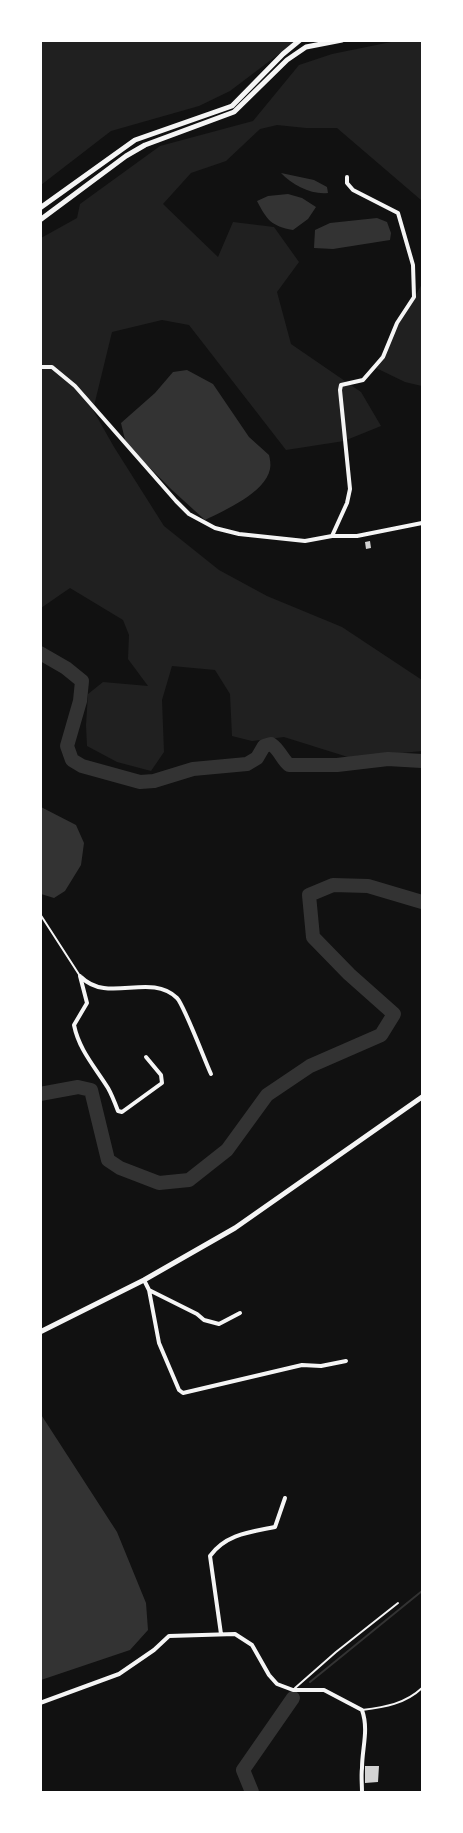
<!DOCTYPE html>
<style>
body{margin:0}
#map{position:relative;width:463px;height:1833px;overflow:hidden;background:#111;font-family:"Work Sans",sans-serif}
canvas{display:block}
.frame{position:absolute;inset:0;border:42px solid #fff;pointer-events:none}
</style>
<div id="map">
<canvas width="463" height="1833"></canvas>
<div class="frame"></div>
</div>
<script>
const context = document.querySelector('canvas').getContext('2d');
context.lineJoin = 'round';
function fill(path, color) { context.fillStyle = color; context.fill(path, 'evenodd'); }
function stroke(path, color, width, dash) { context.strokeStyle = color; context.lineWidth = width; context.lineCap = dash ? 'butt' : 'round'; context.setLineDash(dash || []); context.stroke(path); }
fill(new Path2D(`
 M41,41H296L230,91L199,106L111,131L41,185Z
 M396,41H422V208L421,200L337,128H306L277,125L260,129L226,161L191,173L163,204L218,257L233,222L274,227L299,262L277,292L291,344L361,392L381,426L344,441L286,450L189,325L162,320L112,332L93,410L114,447L164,526L219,570L267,596L342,627L422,680V751L351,758L284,737L252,741L232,736L230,694L215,670L172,666L162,700L164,752L151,771L117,762L87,746L86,725L88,694L103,682L148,686L128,659L129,635L123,620L70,588L41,608V238L77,218L80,204L160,146L253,121L299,65L332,54Z
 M422,284V386L405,382L374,367Z`), '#202020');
fill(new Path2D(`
 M281,173L314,180L327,187L328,193C312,195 292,185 281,173Z
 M288,194L302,198L316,207L308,219L293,230C271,226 267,220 257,201L268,196Z
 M377,218L387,222L391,233L390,240L333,249L314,248L315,230L330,223Z
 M187,370L213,384L249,437L269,455C270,459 271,465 270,469C265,493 225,510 205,520L172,490L126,444L121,423L155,393L173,372Z
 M41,807L76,825L84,843L81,865L65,891L54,898L41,894Z
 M40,1413L117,1532L146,1603L148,1630L130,1650L41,1680Z`), '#333');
stroke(new Path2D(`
 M310,1682L422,1591`), '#333', 2);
stroke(new Path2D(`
 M40,653L66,668L82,681L80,701L67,746L72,760L82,766L140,782L154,781L193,769L247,764L257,758L264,746L271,744C280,750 281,758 289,765H337L388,759L422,761
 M40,1094L78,1087L91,1090L108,1160L120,1168L159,1183L189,1180L227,1150L267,1095L310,1066L381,1035L394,1014L349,974L313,937L309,895L333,885L368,886L422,902
 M252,1792L243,1770L293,1698`), '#333', 14);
fill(new Path2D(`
 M370,541L371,548L366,549L365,542Z
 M365,1766H379L378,1782L365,1783Z`), '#d3d3d3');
stroke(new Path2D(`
 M40,914L80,976
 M295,1688L336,1652L398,1603
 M362,1710C385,1707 405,1704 422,1688`), '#f5f5f5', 2);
stroke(new Path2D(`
 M40,367H52L75,386L176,501L189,514L215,528L239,534L305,541L332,536H357L422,523
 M332,536L347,503L350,489L340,390L341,385L363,380L383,357L397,323L414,297L413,265L398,213L353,190L347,183V177
 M80,976L87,1003L74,1025C79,1050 95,1067 108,1088C112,1095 115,1103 118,1111L122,1112L162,1083L161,1075L146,1057
 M81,977C108,1004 150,972 177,998C184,1005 205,1061 211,1074
 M144,1280L149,1290L159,1343L179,1390L183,1393L302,1365L321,1366L346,1361
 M149,1290L197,1314L204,1320L219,1324L240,1313
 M221,1634L210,1556C226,1534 251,1532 275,1527L285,1498
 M40,1703L119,1674L154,1650L169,1636L235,1634L252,1645L269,1675L277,1684L293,1690H324L362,1710C369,1730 362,1748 362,1768C361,1776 362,1784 362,1792`), '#f5f5f5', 4);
stroke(new Path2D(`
 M40,208L135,140L232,106L283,54L300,40
 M40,220L126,156L145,145L234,112L287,60L306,47L342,40
 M40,1332L144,1280L235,1228L422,1097`), '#f5f5f5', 5);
</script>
